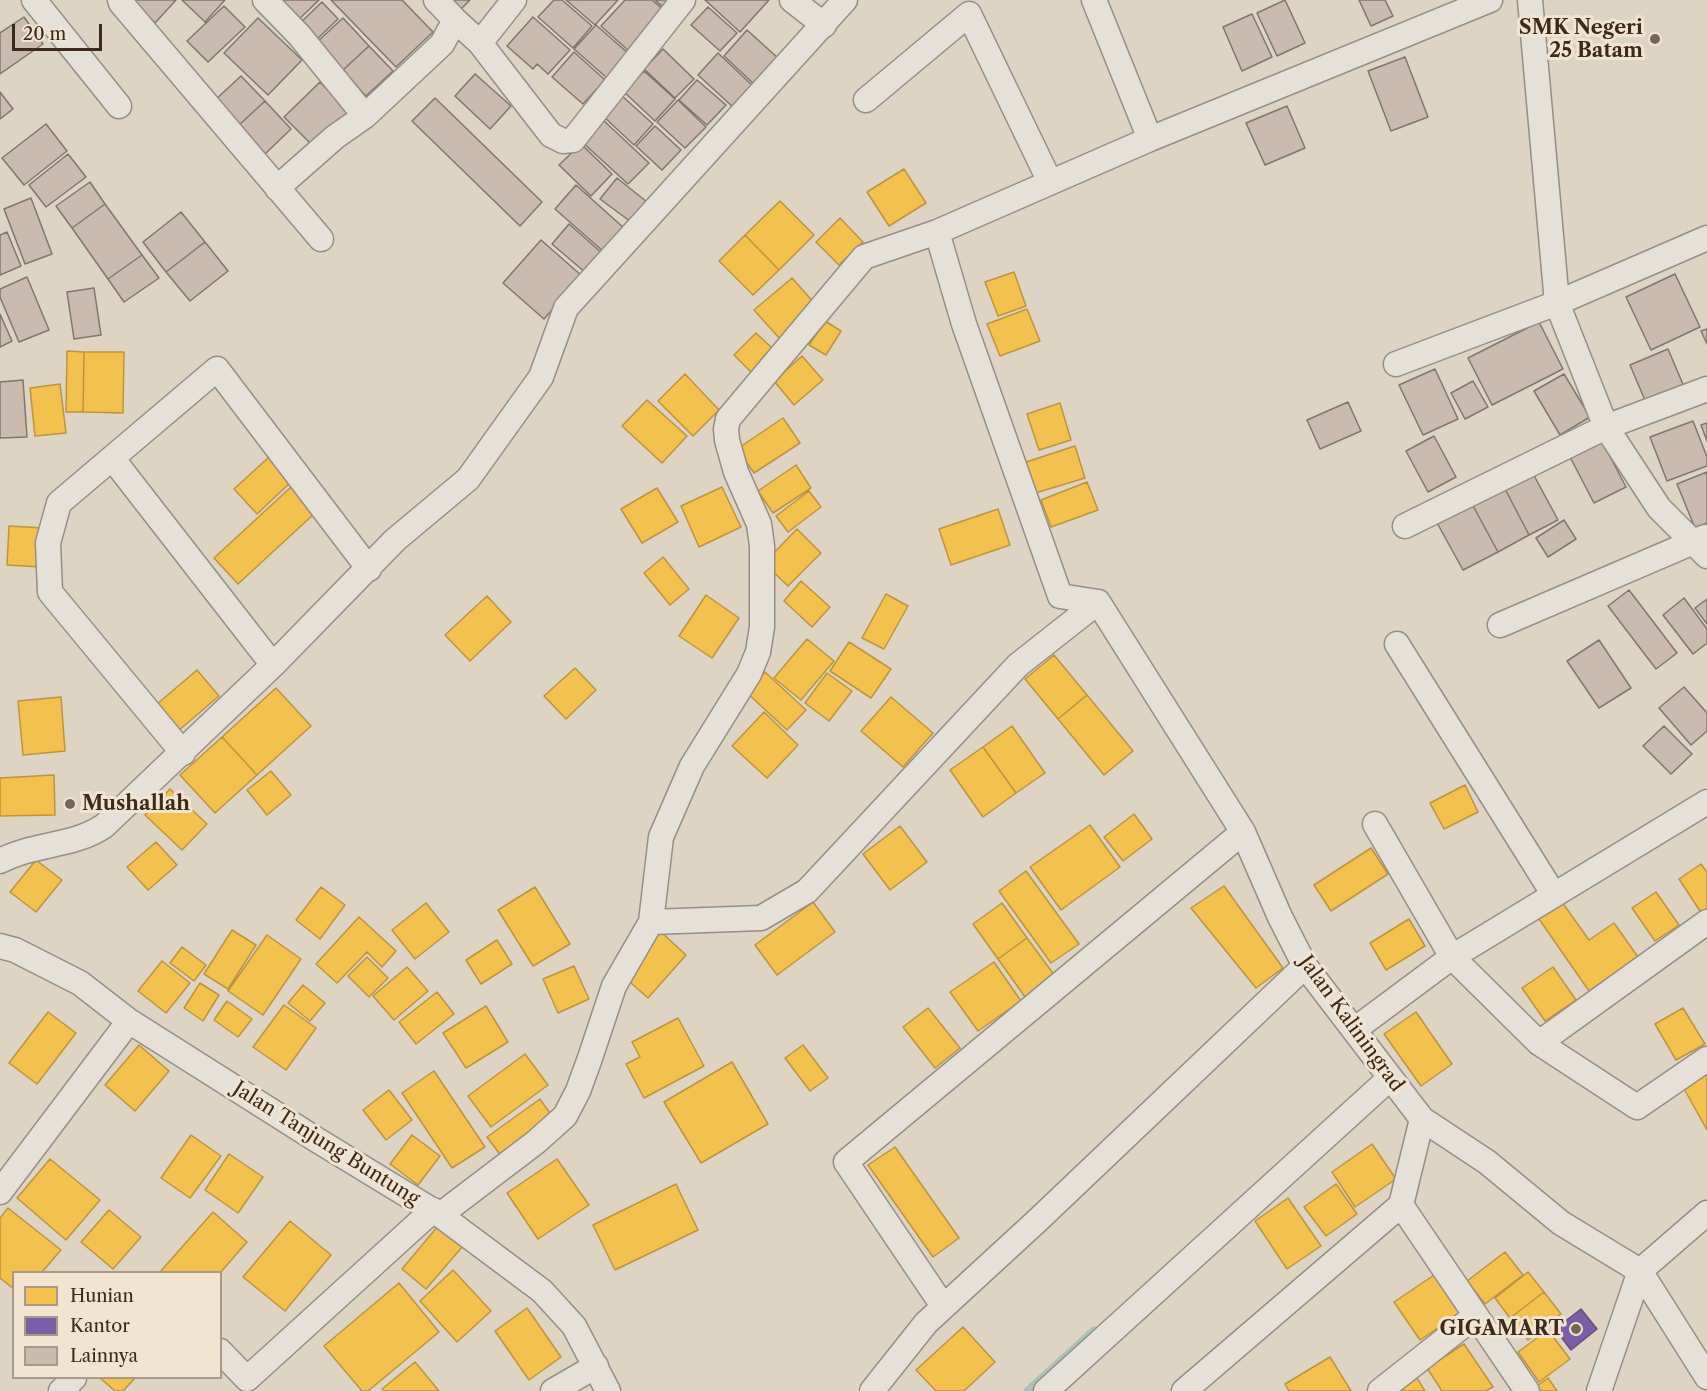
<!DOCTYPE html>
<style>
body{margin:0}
#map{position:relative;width:1707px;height:1391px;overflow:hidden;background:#ded4c4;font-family:"Libre Caslon Text",serif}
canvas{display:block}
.legend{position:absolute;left:12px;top:1271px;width:210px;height:108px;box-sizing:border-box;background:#f1e5d2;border:2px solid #a99a88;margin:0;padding:8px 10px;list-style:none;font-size:18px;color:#3e2a1a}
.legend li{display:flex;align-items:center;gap:12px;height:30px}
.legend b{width:30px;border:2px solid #a99a88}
.scale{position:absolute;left:12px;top:24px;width:90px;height:27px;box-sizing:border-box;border:3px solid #3e2a1a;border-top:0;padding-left:8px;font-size:18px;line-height:21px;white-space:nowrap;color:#3e2a1a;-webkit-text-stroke:4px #f1e5d2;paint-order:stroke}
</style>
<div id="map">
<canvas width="1707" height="1391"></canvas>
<ul class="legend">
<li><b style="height:16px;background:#f2c14e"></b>Hunian</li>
<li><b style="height:16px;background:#7b5ea7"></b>Kantor</li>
<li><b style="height:16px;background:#cbbbae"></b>Lainnya</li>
</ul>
<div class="scale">20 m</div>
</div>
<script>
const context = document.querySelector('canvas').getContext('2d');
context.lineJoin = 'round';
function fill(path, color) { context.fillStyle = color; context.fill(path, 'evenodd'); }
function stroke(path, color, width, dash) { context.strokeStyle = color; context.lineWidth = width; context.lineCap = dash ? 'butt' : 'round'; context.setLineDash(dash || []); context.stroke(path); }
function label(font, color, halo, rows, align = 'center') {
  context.font = font + ' "Libre Caslon Text",serif'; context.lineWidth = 6; context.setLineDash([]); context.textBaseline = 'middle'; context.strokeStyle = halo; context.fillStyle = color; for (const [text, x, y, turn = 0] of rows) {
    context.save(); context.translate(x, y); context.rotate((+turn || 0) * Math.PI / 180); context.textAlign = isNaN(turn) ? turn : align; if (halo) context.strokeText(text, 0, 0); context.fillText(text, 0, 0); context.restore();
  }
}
const homes = new Path2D(`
 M904,169L926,203L889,226L867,192Z
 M780,201L814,235L779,270L745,235Z
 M840,218L863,242L839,265L816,242Z
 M745,235L779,270L753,295L719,261Z
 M1014,272L1026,306L998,316L985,282Z
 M792,278L817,306L780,339L754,310Z
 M1027,309L1040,341L1000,356L987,324Z
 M825,321L841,331L826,355L809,345Z
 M756,333L773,349L751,372L734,355Z
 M67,351L84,352L83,412H66Z
 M84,352H124L123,413L83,412Z
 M802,356L823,380L794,405L774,381Z
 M685,374L719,410L693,436L658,401Z
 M60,384L66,433L35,436L30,388Z
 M647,400L687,436L662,463L622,426Z
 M1060,403L1071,440L1039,450L1027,414Z
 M783,418L800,443L754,473L737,449Z
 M1075,446L1085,478L1032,494L1023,463Z
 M269,457L292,481L257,514L234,489Z
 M796,465L811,488L773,513L758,491Z
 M1087,482L1098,510L1051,527L1041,500Z
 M291,487L315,513L238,584L214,558Z
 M722,487L741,527L699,547L681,506Z
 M657,488L678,522L642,543L621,509Z
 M809,491L821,507L788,532L776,516Z
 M998,509L1010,545L951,565L939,529Z
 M9,526L44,528L41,567L7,565Z
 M797,529L821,553L788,586L764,563Z
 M663,557L689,589L670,605L644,573Z
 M801,581L830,607L812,627L784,601Z
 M886,594L908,606L884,649L862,638Z
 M706,595L739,618L712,658L679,636Z
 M487,596L511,622L470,661L445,635Z
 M807,639L834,661L801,700L774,678Z
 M849,642L891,669L871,698L830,671Z
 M1054,655L1087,695L1058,719L1025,679Z
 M575,668L596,690L566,719L544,696Z
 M197,670L219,696L178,731L156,705Z
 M765,672L806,710L787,730L746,692Z
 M827,673L852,691L829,721L805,703Z
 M276,688L311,726L257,775L222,737Z
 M1087,695L1133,751L1104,775L1058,719Z
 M61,697L65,751L23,755L18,701Z
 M891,697L933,733L903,767L861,731Z
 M764,712L798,745L767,778L732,746Z
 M1012,726L1045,773L1016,793L983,747Z
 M222,737L257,775L215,813L180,775Z
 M983,747L1016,793L983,817L950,770Z
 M271,771L291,795L267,815L247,790Z
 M54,775L55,815L0,816V778Z
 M1465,785L1478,812L1444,829L1430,803Z
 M170,789L207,824L182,850L145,815Z
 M1134,814L1152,839L1123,861L1104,837Z
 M1090,825L1120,867L1061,910L1030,867Z
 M900,826L927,862L890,890L863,854Z
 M156,842L177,865L148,890L127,867Z
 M1371,848L1388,874L1331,911L1314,885Z
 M36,860L62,880L36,912L10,892Z
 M1701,864L1707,872V911L1702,914L1679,879Z
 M1026,871L1079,944L1051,963L999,891Z
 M1224,886L1283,968L1256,988L1191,908Z
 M321,887L345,905L320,939L296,920Z
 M535,887L570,944L533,966L498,910Z
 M1656,892L1679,925L1655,941L1632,908Z
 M813,902L835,932L777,975L755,945Z
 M1562,902L1589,940L1614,923L1638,957L1589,991L1539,919Z
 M426,903L449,932L415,959L392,930Z
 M1002,903L1027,938L998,959L973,924Z
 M359,917L396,951L382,967L367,952L337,983L316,964Z
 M1409,919L1425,946L1386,970L1370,943Z
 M232,930L256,945L228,989L204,974Z
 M661,932L686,955L648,998L622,975Z
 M267,935L301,959L263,1015L228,991Z
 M1027,938L1055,976L1025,997L998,959Z
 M497,940L512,964L481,984L466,960Z
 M182,947L206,965L194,981L170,963Z
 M367,957L388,978L369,997L348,976Z
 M162,961L190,983L166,1013L138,991Z
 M994,962L1021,1001L978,1031L950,992Z
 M574,966L589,999L558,1013L543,979Z
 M407,967L428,991L394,1020L373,996Z
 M1553,967L1576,1000L1545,1021L1522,988Z
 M200,983L219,995L203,1021L184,1008Z
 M303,985L325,1003L310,1021L288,1003Z
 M437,992L454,1014L416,1044L399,1022Z
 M227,1001L252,1019L238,1037L214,1020Z
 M284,1005L316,1028L286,1070L253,1047Z
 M486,1006L508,1042L466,1068L443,1033Z
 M928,1008L960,1048L935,1068L903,1027Z
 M1683,1008L1705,1044L1676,1060L1655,1024Z
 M48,1012L76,1033L37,1084L9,1063Z
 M1416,1012L1452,1064L1421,1086L1384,1034Z
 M678,1018L704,1066L644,1098L626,1064L640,1057L632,1042Z
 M139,1045L169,1071L135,1111L105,1085Z
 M803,1045L828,1078L810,1091L785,1058Z
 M525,1054L548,1085L491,1127L468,1096Z
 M732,1062L768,1124L701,1163L664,1102Z
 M434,1071L485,1147L452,1168L402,1093Z
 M1707,1074V1130L1683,1087Z
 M389,1090L412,1120L386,1140L363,1110Z
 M540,1099L554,1119L502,1157L487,1137Z
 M191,1135L221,1156L190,1198L161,1178Z
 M412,1135L440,1156L418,1185L390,1164Z
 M1372,1144L1396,1179L1355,1207L1332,1172Z
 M895,1147L959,1238L933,1257L868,1165Z
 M229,1154L263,1177L238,1213L205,1190Z
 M50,1159L100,1200L66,1240L17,1198Z
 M557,1159L589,1205L538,1239L507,1193Z
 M676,1184L698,1230L615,1270L593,1225Z
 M1336,1184L1357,1214L1326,1236L1304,1207Z
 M1288,1198L1321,1246L1287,1269L1255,1221Z
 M8,1208L61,1250L42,1272H14V1289L0,1278V1218Z
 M109,1210L141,1237L113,1269L81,1242Z
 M213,1212L247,1242L220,1273L160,1272Z
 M290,1221L331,1255L285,1311L243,1277Z
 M438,1226L463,1246L426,1289L402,1269Z
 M1505,1252L1523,1275L1485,1304L1467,1281Z
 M453,1270L491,1311L457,1342L420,1301Z
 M1440,1271L1466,1309L1420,1340L1394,1302Z
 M1528,1272L1544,1292L1510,1318L1495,1298Z
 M399,1283L439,1332L368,1391H362L324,1346Z
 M1544,1292L1561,1314L1528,1340L1510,1318Z
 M527,1308L561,1357L529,1380L495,1331Z
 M963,1327L995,1362L964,1391H936L916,1370Z
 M1548,1330L1570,1359L1539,1382L1518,1352Z
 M1464,1344L1493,1387L1486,1391H1442L1427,1368Z
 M1330,1357L1351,1391H1289L1285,1384Z
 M415,1362L439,1391H384L382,1389Z
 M100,1378H135L123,1391H115Z
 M1417,1378L1425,1391H1396Z
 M1548,1378L1557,1391H1530Z`);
fill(homes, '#f2c14e');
stroke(homes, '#bc943e', 1.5);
const offices = new Path2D(`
 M1581,1309L1597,1329L1571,1350L1555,1329Z`);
fill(offices, '#7b5ea7');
stroke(offices, '#694e7d', 1.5);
stroke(new Path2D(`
 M1028,1391L1094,1331`), '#acc1b8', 9);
const building = new Path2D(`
 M131,0H176L155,23Z
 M182,0H225L205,22Z
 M274,0H319L293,25Z
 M331,0H402L433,32L396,67Z
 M449,0H470L459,11Z
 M554,0H562L592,26L573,48L538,17Z
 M566,0H618L595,25Z
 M625,0H652L666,12L630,52L601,26Z
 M655,0H675L666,10Z
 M705,0H769L740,32Z
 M1285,0L1305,43L1277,56L1257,13Z
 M1359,0H1385L1393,16L1371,26Z
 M322,2L338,19L314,42L297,26Z
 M224,6L245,27L208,62L187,41Z
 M708,7L737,33L720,51L691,25Z
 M1252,14L1272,57L1242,71L1223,27Z
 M24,17L43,44L0,74V33Z
 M533,17L570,50L548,74L537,64L533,69L507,46Z
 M258,18L302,60L268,95L224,53Z
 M343,18L369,46L342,71L316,43Z
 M596,25L629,54L607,78L574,49Z
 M747,30L779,59L755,85L724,56Z
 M369,46L393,71L366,96L342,71Z
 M663,49L694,79L675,98L644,69Z
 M574,52L605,80L583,104L552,77Z
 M718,53L754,87L734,108L698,75Z
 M1405,57L1428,117L1391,131L1368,71Z
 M644,71L675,99L655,121L624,92Z
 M475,74L511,106L490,129L455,96Z
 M241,76L265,101L238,126L214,101Z
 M697,80L726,105L707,125L679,100Z
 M320,82L350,112L314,147L284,117Z
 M0,92L13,109L0,119Z
 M621,95L653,124L634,145L602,115Z
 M435,98L542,202L520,226L412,121Z
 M678,100L706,127L685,148L657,122Z
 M265,101L291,129L265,154L238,126Z
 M1287,106L1305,148L1265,165L1246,123Z
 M602,119L649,163L628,184L581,141Z
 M46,124L67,151L24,185L2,158Z
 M655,126L681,150L662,170L636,146Z
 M581,144L612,174L591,196L559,165Z
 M68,154L86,177L46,207L29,185Z
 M617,178L647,202L631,222L600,199Z
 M90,182L105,204L72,228L56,206Z
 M576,185L625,229L604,252L555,209Z
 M31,198L52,254L25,264L4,209Z
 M105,204L142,255L108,279L72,228Z
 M181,212L205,242L166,272L143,242Z
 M569,224L603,254L586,273L552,244Z
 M7,232L21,266L0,275V235Z
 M541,240L582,276L544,319L503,283Z
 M205,242L228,271L190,301L166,272Z
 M142,255L159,278L124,302L108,279Z
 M1675,274L1700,327L1651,350L1626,297Z
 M27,277L49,330L19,342L0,297V289Z
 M94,288L101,335L74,339L67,292Z
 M0,314L12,341L0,347Z
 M1539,322L1563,369L1492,405L1468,358Z
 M1707,329V344L1701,331Z
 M1668,349L1685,389L1647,405L1630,365Z
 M1435,369L1458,419L1423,435L1399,385Z
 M1564,374L1590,417L1560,435L1534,391Z
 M23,380L27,437L0,438V382Z
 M1473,381L1488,407L1465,419L1451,393Z
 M1348,402L1361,431L1320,449L1307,420Z
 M1693,421L1707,457V466L1667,481L1650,437Z
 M1707,423V441L1701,425Z
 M1434,436L1456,477L1428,492L1406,451Z
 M1602,441L1626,487L1594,503L1570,457Z
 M1531,470L1558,520L1529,535L1503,485Z
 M1707,472V523L1695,528L1677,484Z
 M1503,485L1529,535L1498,552L1471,502Z
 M1471,502L1498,552L1463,570L1436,521Z
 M1564,520L1576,539L1548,557L1536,538Z
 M1629,590L1677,653L1656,669L1608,606Z
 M1684,598L1707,629V643L1693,654L1663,615Z
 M1707,599V624L1695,608Z
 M1599,640L1631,688L1599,708L1567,661Z
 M1684,687L1707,713V731L1691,745L1659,708Z
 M1664,726L1692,754L1671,774L1643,746Z`);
fill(building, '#cbbbae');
stroke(building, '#7f776d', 1.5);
const street = new Path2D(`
 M34,0L119,106
 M120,0L121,3L321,239
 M265,0L299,35L365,116
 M436,0L455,20L480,43L551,135L563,141L573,140L683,0
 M792,0L824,25
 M1094,0L1150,139
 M1530,0L1557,303L1606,427L1659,508L1707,556
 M480,43L514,0
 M866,100L969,14L1050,182
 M277,188L335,137L365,116L442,44L455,20
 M937,232L964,324L1060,596L1098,602
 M1396,364L1557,303L1707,238
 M112,458L273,665
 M1405,526L1606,427L1707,389
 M1098,602L1243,832L1280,917L1305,966L1422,1119L1487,1162L1561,1223L1640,1271L1707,1377
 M1500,625L1705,537
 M1397,644L1554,895
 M183,753L50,592L48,543L59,503L217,369L369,569
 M1375,824L1452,957L1707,802
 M0,861C34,843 73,847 104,826L273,665L395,540L468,479L541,377L566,308L845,0
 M651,922L661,837L692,766L749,674L758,652L762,627V546L759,524L736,472L727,440L726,429L728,419L864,257L937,232L1150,139L1490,0
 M0,946L15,950L80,983L129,1021L317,1140L440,1215L542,1291L574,1326L608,1391
 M1354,1030L1452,957L1539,1043L1637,1107L1707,1059
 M1539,1043L1707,922
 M1422,1119L1401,1205L1527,1391
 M0,1192L129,1021
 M440,1215L536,1142L565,1116L578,1091L589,1061L614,986L651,922L761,918L807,891L1018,665L1098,602
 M1640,1271L1707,1213
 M943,1306L846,1162L1243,832
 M220,1351L247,1379L433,1210
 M61,1391L74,1378
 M553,1391L596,1366
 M872,1391L926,1323L1038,1220L1305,966
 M1046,1391L1390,1078
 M1184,1391L1401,1205
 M1380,1391L1475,1316
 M1599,1391L1640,1271`);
stroke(street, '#968e84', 27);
stroke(street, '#e6e1d8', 24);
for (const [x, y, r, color] of [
 [1655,39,6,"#766656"],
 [70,804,6,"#766656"],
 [1576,1329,6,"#766656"]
]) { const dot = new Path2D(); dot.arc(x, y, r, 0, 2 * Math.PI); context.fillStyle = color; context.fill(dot); stroke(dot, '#f1e5d2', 2); }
label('bold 20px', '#3e2a1a', '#f1e5d2', [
 ["SMK Negeri",1643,28],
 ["25 Batam",1643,51],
 ["Mushallah",82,804,"left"],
 ["GIGAMART",1564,1329]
], 'right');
label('20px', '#3e2a1a', '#f1e5d2', [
 ["Jalan Kaliningrad",1351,1024,54],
 ["Jalan Tanjung Buntung",326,1144,32]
]);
</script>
